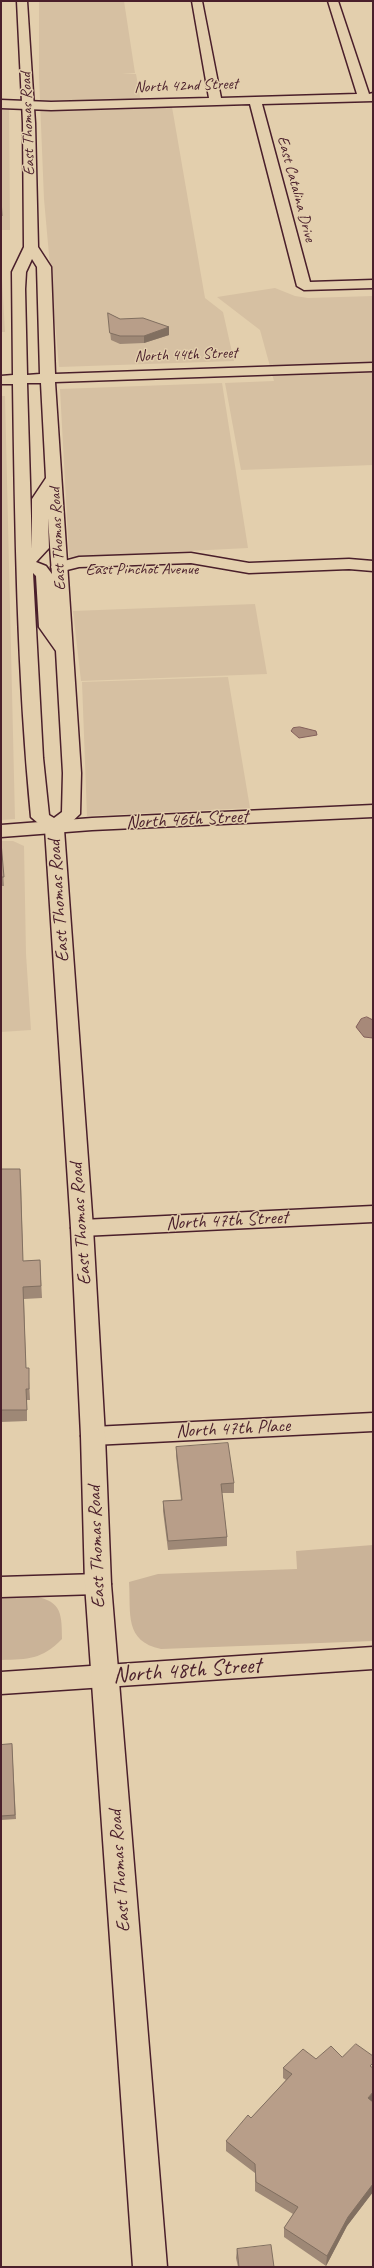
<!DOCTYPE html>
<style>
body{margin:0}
#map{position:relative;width:374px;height:2268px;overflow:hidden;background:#e3cfad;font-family:Caveat,sans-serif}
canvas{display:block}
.frame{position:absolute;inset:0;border:2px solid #4a1f2b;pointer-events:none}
</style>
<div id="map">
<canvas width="374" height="2268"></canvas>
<div class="frame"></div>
</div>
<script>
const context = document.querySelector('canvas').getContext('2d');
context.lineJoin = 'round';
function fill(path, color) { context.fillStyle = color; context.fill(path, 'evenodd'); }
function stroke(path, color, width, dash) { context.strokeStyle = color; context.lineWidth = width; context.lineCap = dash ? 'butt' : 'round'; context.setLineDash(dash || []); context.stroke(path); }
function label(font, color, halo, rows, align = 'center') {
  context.font = font + ' Caveat,sans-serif'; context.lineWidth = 3; context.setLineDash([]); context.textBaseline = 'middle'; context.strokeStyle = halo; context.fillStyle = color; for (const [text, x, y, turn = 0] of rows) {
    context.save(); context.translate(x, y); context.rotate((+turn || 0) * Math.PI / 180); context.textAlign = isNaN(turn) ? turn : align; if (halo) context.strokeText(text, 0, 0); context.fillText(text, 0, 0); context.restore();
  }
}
fill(new Path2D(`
 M39,1H124L135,73L122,74H136L142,108L172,107L205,298L223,312L234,361L59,367L44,199L39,76Z
 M1,106H9L10,230H1Z
 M1,261L5,332H1Z
 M275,288L295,296L308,298L373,296V465L241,470L225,383L274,381L260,330L217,297Z
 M222,383L248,548L69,557L60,389Z
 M1,396H5L15,819L1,820Z
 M255,604L267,674L81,681L73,611Z
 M228,677L250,808L87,816L82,682Z
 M1,841H13L24,846L26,954L31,1030L1,1032Z`), '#d6c0a2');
fill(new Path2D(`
 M373,1545V1641L161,1649C124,1641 131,1614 129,1582L158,1574L297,1569L296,1551Z
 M30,1595C60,1601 62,1609 62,1639C41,1660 29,1659 1,1660V1596Z`), '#cab398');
const water = new Path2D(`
 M300,727L316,731L317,735L299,738L291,731L293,728Z
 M367,1017L373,1020V1038L364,1037L356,1027L361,1019Z`);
fill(water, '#a78979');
stroke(water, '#825f5a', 1);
const minor = new Path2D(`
 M192,1H202L221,98L357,94L328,1H338L369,94L373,93V101L262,104L310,282L373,280V288L304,290L297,286L250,104L51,110L1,108V100L51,102L209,98Z
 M191,553L249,563L349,559L373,561V571L349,569L249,573L191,563L79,567L59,572L53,570L51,567L53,564L79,557Z
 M373,805V817L92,830L1,837V825L92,818Z
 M373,1206V1222L82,1236L74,1233L71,1228L74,1223L82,1220Z
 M373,1413V1431L93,1445L84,1442L81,1436L84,1430L93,1427Z
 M98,1574L107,1577L111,1584L107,1591L98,1594L1,1597V1577Z
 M373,1647V1669L1,1694V1672Z`);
const major = new Path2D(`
 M17,1H27L35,123L38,247L51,267L55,374L373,363V371L55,382L81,773L80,814L64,829L93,1228L105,1436L111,1584L167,2267H133L85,1584L81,1436L71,1228L45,829L31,817C17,673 15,528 13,384H1V376L13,375L12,272L24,247L23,123ZM32,259L37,267L40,374L27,375L25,289L26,272ZM27,383H41L46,478L32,499V549ZM48,518L52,574L46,566L36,562L49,548ZM33,573L36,576L39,627L56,651L63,773L62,812L54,818L49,815L43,758Z`);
stroke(minor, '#4a1f2b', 3);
stroke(major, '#4a1f2b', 3);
fill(minor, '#e3cfad');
fill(major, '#e3cfad');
fill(new Path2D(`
 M108,313L120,319L169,327V335L144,343L120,344L111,340Z
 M1,842L4,886H1Z
 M1,1169L21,1180L23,1261L40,1260L42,1298L24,1299L26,1368L29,1380L30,1400H27V1421L1,1422Z
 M176,1447L234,1483V1493H222L227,1537V1546L168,1550L163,1511V1501L181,1500L176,1456Z
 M12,1744L16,1819L1,1820V1745Z
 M316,2059L373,2102V2192L347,2226L326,2266L284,2237V2228L293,2214L255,2191V2173L226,2151V2141L251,2118L286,2080L283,2078V2068Z
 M237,2249L274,2267H238L236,2258Z`), '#9e8876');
fill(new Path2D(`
 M169,327V335L144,343V336Z
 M373,2092V2100L368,2108V2098Z
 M373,2184V2192L347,2226L326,2266L327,2256L348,2217Z`), '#816f60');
const building = new Path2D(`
 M1,198L2,216H1Z
 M108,313L120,319L143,318L169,327L144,336H120L110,333Z
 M1,842L4,877H1Z
 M1,1169H20L23,1261L40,1260L41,1286L23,1287L26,1368H29V1389H26L27,1410H1Z
 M228,1443L234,1483L221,1484L227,1537L168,1541L163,1501L182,1500L176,1447Z
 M12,1744L15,1815L1,1816V1745Z
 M356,2044L373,2056V2063L370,2066L373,2068V2092L368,2098L373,2102V2184L348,2217L327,2256L284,2228L298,2207L256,2182L255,2164L226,2141L248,2115L251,2118L292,2074L283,2068L303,2049L316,2059L331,2046L342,2057Z
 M271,2245L274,2267H239L237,2249Z`);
fill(building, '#b89e89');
stroke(building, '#816f60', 1);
label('16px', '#4a1f2b', '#e3cfad', [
 ["North 42nd Street",186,86,-2],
 ["East Thomas Road",28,124,-92],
 ["East Catalina Drive",296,189,75],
 ["North 44th Street",186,355,-2],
 ["East Thomas Road",58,539,-93],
 ["East Pinchot Avenue",142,570]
]);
label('19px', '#4a1f2b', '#e3cfad', [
 ["North 46th Street",187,820,-3],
 ["East Thomas Road",59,901,-94],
 ["North 47th Street",227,1221,-3],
 ["East Thomas Road",81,1224,-94],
 ["North 47th Place",233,1429,-3],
 ["East Thomas Road",97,1547,-92],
 ["East Thomas Road",120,1871,-94]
]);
label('23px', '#4a1f2b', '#e3cfad', [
 ["North 48th Street",187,1671,-4]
]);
</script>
